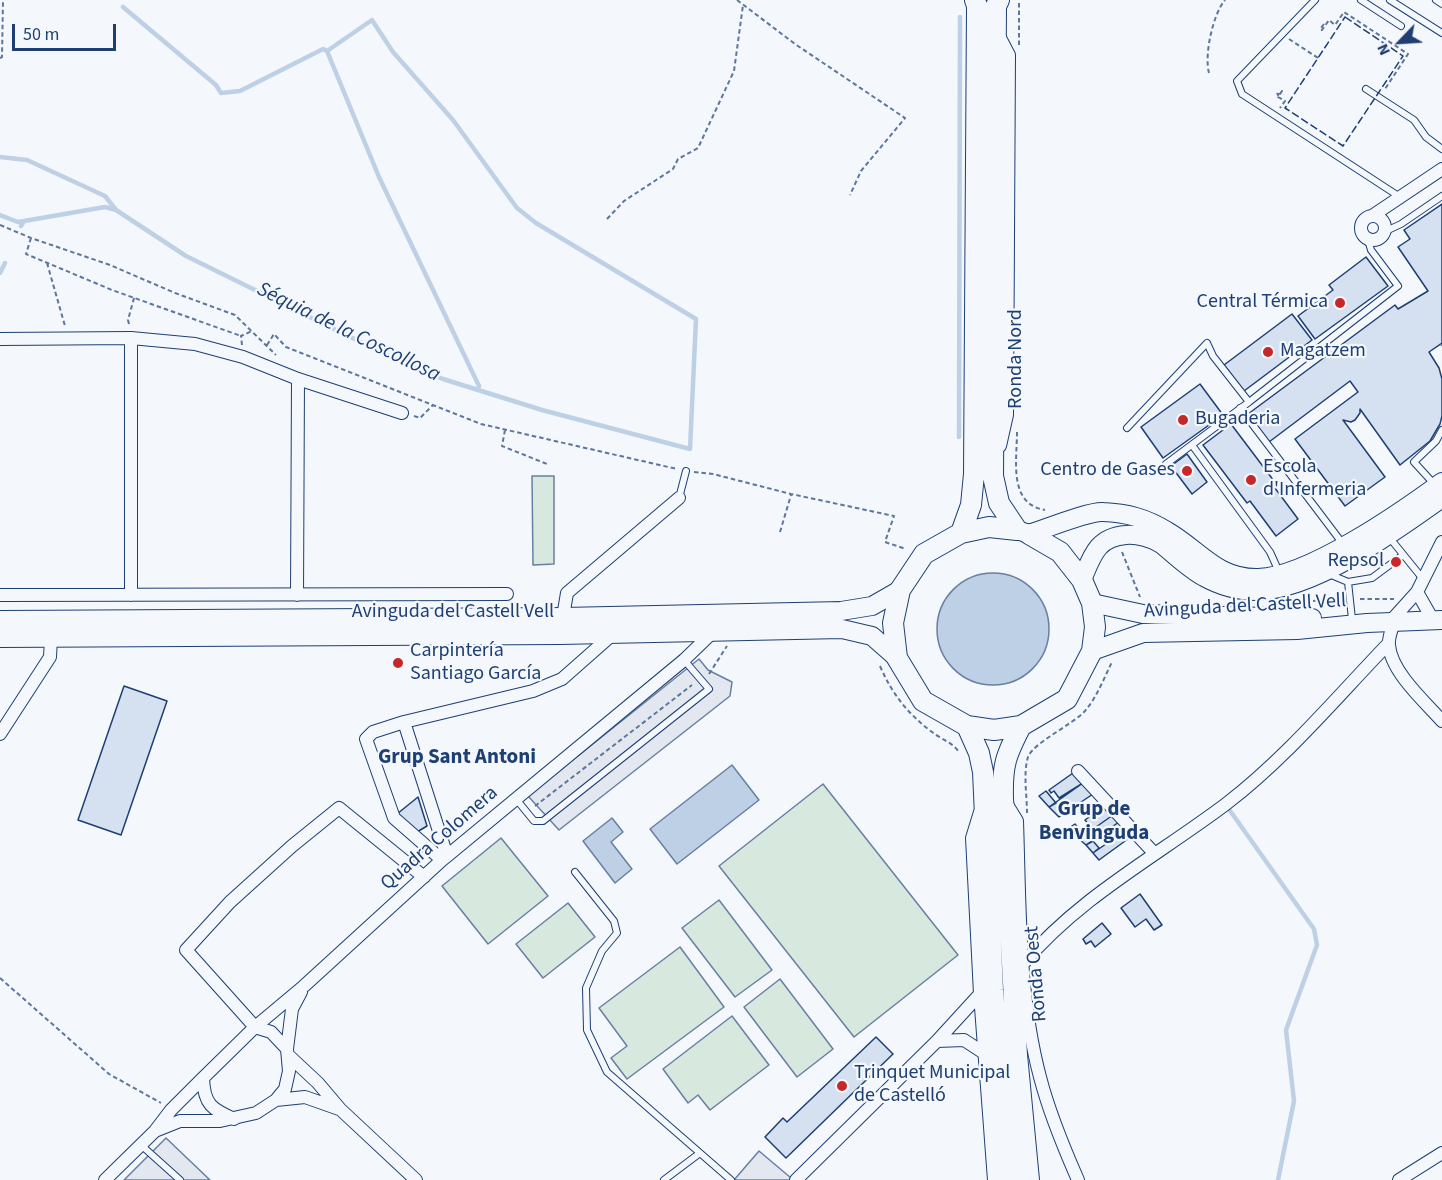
<!DOCTYPE html>
<meta charset="utf-8">
<style>
body{margin:0}
#map{position:relative;width:1442px;height:1180px;overflow:hidden;background:#f4f7fb;font-family:"Source Sans 3",sans-serif}
canvas{display:block}
.north{position:absolute;left:1370px;top:12px;width:60px;height:60px;-webkit-text-stroke:4px #f4f7fb;paint-order:stroke;rotate:245deg;font-size:16px;font-weight:700;line-height:24px;text-align:center;color:#1d3f73}
.north::after{content:'';display:block;margin:auto;width:21px;height:27px;background:#1d3f73;clip-path:polygon(50% 0,100% 100%,50% 72%,0 100%)}
.scale{position:absolute;left:12px;top:24px;width:104px;height:27px;box-sizing:border-box;border:3px solid #1d3f73;border-top:0;padding-left:8px;font-size:18px;line-height:21px;white-space:nowrap;color:#1d3f73;-webkit-text-stroke:4px #f4f7fb;paint-order:stroke}
</style>
<div id="map">
<canvas width="1442" height="1180"></canvas>
<div class="north">N</div>
<div class="scale">50 m</div>
</div>
<script>
const context = document.querySelector('canvas').getContext('2d');
context.lineJoin = 'round';
function fill(path, color) { context.fillStyle = color; context.fill(path, 'evenodd'); }
function stroke(path, color, width, dash) { context.strokeStyle = color; context.lineWidth = width; context.lineCap = dash ? 'butt' : 'round'; context.setLineDash(dash || []); context.stroke(path); }
function label(font, color, halo, rows, align = 'center') {
  context.font = font + ' "Source Sans 3",sans-serif'; context.lineWidth = 4.5; context.setLineDash([]); context.textBaseline = 'middle'; context.strokeStyle = halo; context.fillStyle = color; for (const [text, x, y, turn = 0] of rows) {
    context.save(); context.translate(x, y); context.rotate((+turn || 0) * Math.PI / 180); context.textAlign = isNaN(turn) ? turn : align; if (halo) context.strokeText(text, 0, 0); context.fillText(text, 0, 0); context.restore();
  }
}
const green = new Path2D(`
 M532,476H554V564L533,565Z
 M823,784L958,955L854,1037L719,866Z
 M501,838L548,896L488,944L442,886Z
 M719,900L772,970L735,997L682,928Z
 M568,903L595,937L543,978L516,944Z
 M680,947L724,1007L627,1079L611,1058L627,1046L599,1008Z
 M780,979L833,1049L797,1077L744,1007Z
 M732,1016L769,1065L710,1110L698,1095L688,1103L663,1069Z`);
fill(green, '#d7e8df');
stroke(green, '#687fa3', 1.5);
const parking = new Path2D(`
 M699,659L708,670L732,682L730,696L559,830L528,796Z
 M166,1138L210,1180H124Z
 M759,1151L791,1178L789,1180H734Z`);
fill(parking, '#e3e8f0');
stroke(parking, '#687fa3', 1.5);
const water = new Path2D(`
 M937 629a56 56 0 1 1 112 0a56 56 0 1 1-112 0Z
 M732,765L759,800L677,864L650,829Z
 M612,818L623,832L611,842L632,869L615,883L583,841Z`);
fill(water, '#bed0e5');
stroke(water, '#687fa3', 1.5);
stroke(new Path2D(`
 M327,51L379,177L479,386L478,389
 M0,157L27,160L105,196L116,210
 M0,215L18,222L24,221
 M21,226L24,221L105,207L116,210L186,256L393,358L443,379L542,410L690,449L696,319L536,223L517,208L453,120L393,52L372,20L327,51L323,49L240,91L221,93L216,85L123,7
 M0,273L5,263
 M959,437L960,17
 M1226,805L1314,929L1317,945L1286,1030L1294,1101L1278,1180`), '#bed0e5', 4.5);
const building = new Path2D(`
 M1442,204V343L1429,352L1439,368L1442,379V416L1440,424L1430,441L1400,465L1360,409V413L1355,420L1351,422L1343,420L1385,477L1345,506L1295,439L1358,392L1350,381L1269,442L1248,414L1395,305L1398,309L1428,291L1398,247L1410,239L1404,230Z
 M1366,257L1388,286L1315,339L1298,316L1333,290L1329,285Z
 M1292,314L1312,340L1244,391L1224,365Z
 M1200,384L1223,415L1163,458L1141,427Z
 M1231,424L1271,477L1274,482L1272,484L1298,519L1276,536L1250,501L1247,503L1203,445Z
 M1187,454L1207,482L1192,494L1171,466Z
 M124,686L167,701L121,835L78,820Z
 M1073,773L1083,783L1059,798L1054,791L1051,793L1049,790Z
 M1083,783L1093,794L1059,817L1049,807Z
 M1046,791L1056,803L1049,807L1039,796Z
 M418,797L427,826L417,832L397,814Z
 M1103,805L1113,815L1079,839L1069,828L1075,824L1081,831L1089,825L1085,820L1089,817L1088,815Z
 M1113,815L1119,822L1086,845L1079,839Z
 M1119,822L1126,830L1106,843L1099,836Z
 M1126,830L1132,836L1099,860L1093,853Z
 M1093,841L1099,848L1093,853L1086,845Z
 M1140,894L1162,925L1154,930L1146,919L1135,927L1121,908Z
 M1102,923L1111,934L1095,947L1091,941L1086,944L1083,939Z
 M876,1037L893,1054L786,1158L765,1137L783,1118L787,1122Z`);
fill(building, '#d5e0f0');
stroke(building, '#1d3f73', 1.5);
const lane = new Path2D(`
 M1315,0L1237,81L1242,94L1400,197
 M1361,0L1401,26
 M1390,0L1442,33
 M1436,0L1442,4
 M1366,89L1414,120L1426,137L1442,149
 M1386,231L1401,224L1442,196
 M1240,408L1343,544
 M1127,428L1207,343L1213,356L1249,402L1398,286L1371,250L1368,240
 M1192,445L1270,552L1280,574
 M1166,464L1249,402
 M1435,485L1414,462L1436,441L1442,430
 M679,498L686,471
 M1389,537L1423,579
 M1329,574L1348,582L1372,578L1403,555
 M1348,582L1352,619
 M516,799L534,821H543L709,689L684,660
 M575,872L614,921L617,933L602,951L586,988L587,1030L607,1072L731,1180
 M141,1145L180,1180
 M664,1180L700,1153`);
const street = new Path2D(`
 M998,34L1009,55L1007,415L1000,446
 M1361 228a12 12 0 1 1 24 0a12 12 0 1 1-24 0Z
 M1372,216L1442,169
 M0,339L131,338L195,344L243,357L298,379L402,413
 M1417,592L1433,620
 M0,595L507,594
 M131,595V338
 M297,595L298,379
 M563,617L567,593L679,498
 M1394,622C1392,629 1388,638 1389,645C1391,672 1425,702 1442,721
 M1389,623L1417,592L1442,542
 M404,722L447,856
 M0,734L50,657L51,638
 M1078,771L1154,853
 M1006,803L1017,821C1020,906 1018,994 1040,1077C1049,1112 1063,1146 1078,1180
 M980,812L972,838L980,994L994,1180
 M442,860L394,818L366,739L373,732L404,722L533,691L562,679L613,634
 M424,877L339,808L292,846L230,902L186,950L255,1027L304,986L442,860L447,856L684,660L713,632
 M1022,965C1079,897 1157,856 1226,804C1286,758 1336,698 1388,644
 M937,1041L964,1040L984,1053
 M288,1055L318,1083L340,1109L416,1180
 M276,1100L305,1097L339,1109
 M234,1119C212,1109 204,1105 203,1078L255,1027L271,1032L287,1049
 M155,1131L180,1121H220L256,1113L276,1100L285,1089L289,1071L287,1049L292,1009L301,992
 M105,1180L155,1131L171,1110L203,1078
 M796,1180L937,1041L980,994
 M1399,1180L1442,1153`);
const secondary = new Path2D(`
 M1020,531L1029,534C1045,529 1089,511 1103,512C1127,513 1146,518 1167,531C1199,549 1216,579 1258,578C1308,577 1401,512 1442,482
 M1082,580C1092,556 1097,537 1126,535C1137,534 1152,538 1161,544C1175,555 1189,569 1204,577C1220,586 1239,591 1257,591C1314,590 1396,531 1442,498
 M1092,603L1143,614L1312,618
 M0,620L563,617L841,611L872,606L900,590
 M0,638L560,635L842,629L872,636L897,658
 M1092,651L1143,633L1297,630L1367,623L1442,620`);
const primary = new Path2D(`
 M999,0L996,6L993,476L999,503L1017,530
 M1017,530L989,527L961,533L924,554L900,590L893,623L897,658L923,701L967,726L994,730L1021,726L1067,699L1092,651L1095,627L1092,603L1082,580L1060,552L1029,534
 M961,533L971,505L974,474L977,6L975,0
 M967,726L979,753L983,772L993,990L1009,1180
 M1021,726C1006,755 1002,765 1003,798L1017,1055L1029,1180`);
stroke(lane, '#1d3f73', 8);
stroke(street, '#1d3f73', 14);
stroke(secondary, '#1d3f73', 20);
stroke(primary, '#1d3f73', 22);
stroke(new Path2D(`
 M737,0L795,44L905,118L861,171L850,195
 M1324,24L1320,29L1322,30L1329,20L1335,25L1344,12L1408,54L1385,89
 M1289,39L1318,58
 M1019,45V0
 M0,58L2,57L3,0
 M1209,73C1204,55 1213,14 1225,0
 M1277,93L1278,95L1282,91L1278,97L1285,101L1280,108
 M607,219L624,201L673,169L678,159L698,148L734,71L743,5
 M0,225L31,238L110,265L175,293L235,315L276,355
 M31,238L26,254L112,290L241,336
 M47,263L65,326
 M129,324L128,320L134,298
 M1441,344L1442,346
 M242,345L241,336L252,331
 M267,345L274,334L286,347L481,424L677,469
 M414,416L420,418L433,405
 M505,430L502,446L547,464
 M1017,432C1017,460 1008,504 1045,510
 M694,472L713,474L791,494L894,516L885,542L906,549
 M780,532L791,495
 M1122,552L1140,597
 M1360,599H1394
 M1313,601L1340,598
 M880,666C892,694 908,714 932,732C941,739 953,743 959,752
 M709,674L727,646
 M535,806L692,685
 M1027,813C1027,796 1023,773 1028,757C1033,743 1072,725 1085,711C1097,697 1104,678 1112,662
 M0,978L109,1074L161,1103`), '#5e769c', 2, [4.5, 3]);
stroke(lane, '#f4f7fb', 6);
stroke(street, '#f4f7fb', 12);
stroke(secondary, '#f4f7fb', 18);
stroke(primary, '#f4f7fb', 20);
stroke(new Path2D(`
 M1345,17L1403,56L1343,146L1285,108Z`), '#1d3f73', 1.5, [8, 3]);
for (const [x, y, r, color] of [
 [1340,303,6,"#c62828"],
 [1268,352,6,"#c62828"],
 [1183,420,6,"#c62828"],
 [1187,471,6,"#c62828"],
 [1251,480,6,"#c62828"],
 [1396,562,6,"#c62828"],
 [398,663,6,"#c62828"],
 [842,1086,6,"#c62828"]
]) { const dot = new Path2D(); dot.arc(x, y, r, 0, 2 * Math.PI); context.fillStyle = color; context.fill(dot); stroke(dot, '#f4f7fb', 2); }
label('20px', '#1d3f73', '#f4f7fb', [
 ["Central Térmica",1328,303,"right"],
 ["Magatzem",1280,352],
 ["Bugaderia",1195,420],
 ["Escola",1263,468],
 ["d'Infermeria",1263,491],
 ["Centro de Gases",1175,471,"right"],
 ["Repsol",1384,562,"right"],
 ["Carpintería",410,652],
 ["Santiago García",410,675],
 ["Trinquet Municipal",854,1074],
 ["de Castelló",854,1097]
], 'left');
label('20px', '#1d3f73', '#f4f7fb', [
 ["Ronda Nord",1017,359,-90],
 ["Avinguda del Castell Vell",1245,607,-3],
 ["Avinguda del Castell Vell",453,613],
 ["Quadra Colomera",440,839,-41],
 ["Ronda Oest",1037,974,-95]
]);
label('italic 21px', '#1d3f73', '#f4f7fb', [
 ["Séquia de la Coscollosa",348,333,26]
]);
label('bold 21px', '#1d3f73', '#f4f7fb', [
 ["Grup Sant Antoni",457,758],
 ["Grup de",1094,810],
 ["Benvinguda",1094,834]
]);
</script>
